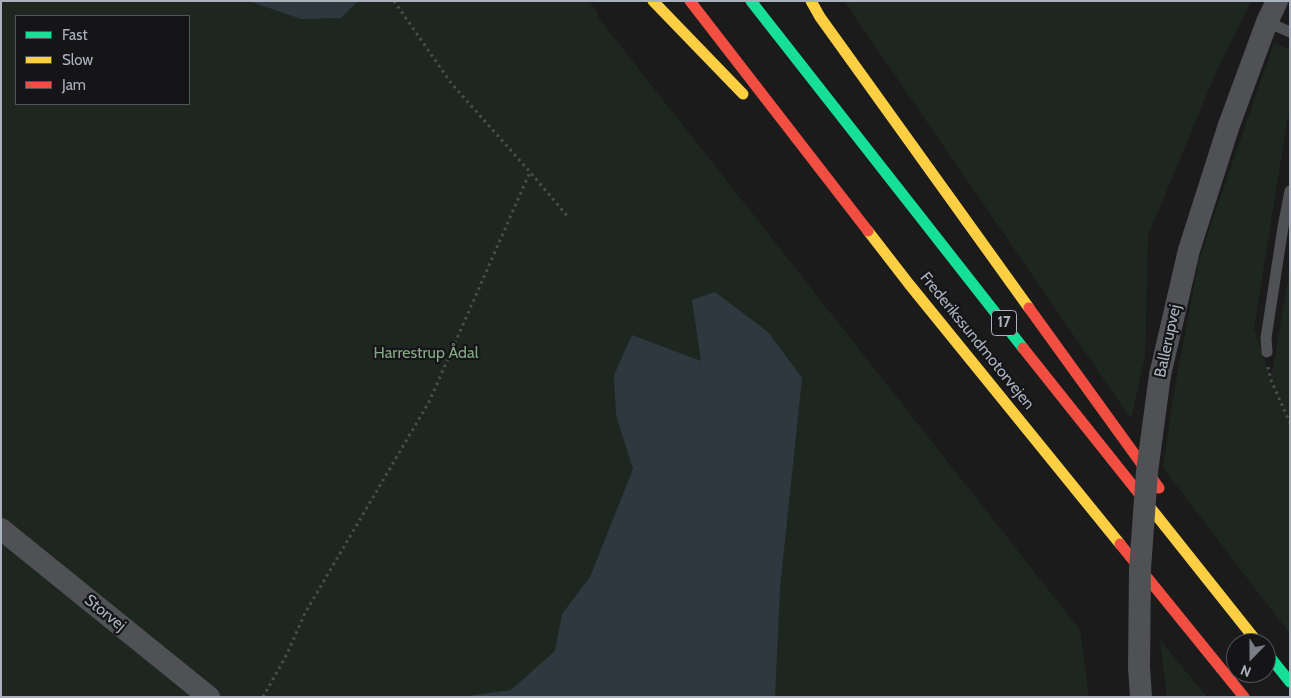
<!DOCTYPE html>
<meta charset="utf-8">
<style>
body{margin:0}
#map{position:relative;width:1291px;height:698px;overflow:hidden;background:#1b1b1c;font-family:Cabin,sans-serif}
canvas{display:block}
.frame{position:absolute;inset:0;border:2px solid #acb2bd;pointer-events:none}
.legend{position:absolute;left:15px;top:15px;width:175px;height:90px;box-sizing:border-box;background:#151518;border:1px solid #51545a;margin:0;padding:6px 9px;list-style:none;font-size:15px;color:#acb2bd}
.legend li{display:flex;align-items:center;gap:10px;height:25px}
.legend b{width:25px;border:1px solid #51545a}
.north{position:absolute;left:1226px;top:633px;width:50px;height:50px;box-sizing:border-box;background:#151518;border:1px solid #51545a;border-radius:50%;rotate:202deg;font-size:14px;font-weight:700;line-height:20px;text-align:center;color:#acb2bd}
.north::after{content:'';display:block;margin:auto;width:18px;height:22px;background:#797d85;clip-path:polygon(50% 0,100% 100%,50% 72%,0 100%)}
</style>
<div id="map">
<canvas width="1291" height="698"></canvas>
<div class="frame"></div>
<ul class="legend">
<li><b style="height:6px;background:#16e098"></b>Fast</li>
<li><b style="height:6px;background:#ffcf43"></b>Slow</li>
<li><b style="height:6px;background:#f24e42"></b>Jam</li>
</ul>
<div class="north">N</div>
</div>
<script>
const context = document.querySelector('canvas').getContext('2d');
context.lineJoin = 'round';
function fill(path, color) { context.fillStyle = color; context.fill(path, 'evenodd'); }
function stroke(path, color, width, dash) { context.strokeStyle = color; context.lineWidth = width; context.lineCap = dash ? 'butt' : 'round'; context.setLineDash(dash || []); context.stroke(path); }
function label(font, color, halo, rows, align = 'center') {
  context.font = font + ' Cabin,sans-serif'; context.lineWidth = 4.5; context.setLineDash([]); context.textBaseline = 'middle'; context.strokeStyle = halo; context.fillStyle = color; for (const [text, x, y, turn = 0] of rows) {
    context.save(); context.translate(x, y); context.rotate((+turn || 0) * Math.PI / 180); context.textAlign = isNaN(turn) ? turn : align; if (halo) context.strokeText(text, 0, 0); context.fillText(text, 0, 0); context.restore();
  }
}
fill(new Path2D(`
 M1,1H589L598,13L597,16L1080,630L1089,697H1ZM16,16H189V104H16Z
 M844,1H1251L1217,70L1148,236L1145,356L1131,419Z
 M1274,43L1290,50V102L1254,329L1271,379L1290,269V634L1163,468L1174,392L1199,259Z
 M1160,640L1207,697H1167Z`), '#1e271f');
fill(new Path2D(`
 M249,1H358L341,18L301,19Z
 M715,292L768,332L802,378L780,588L775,697H461L511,690L555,651L562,614L590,577L633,469L616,415L614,375L632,335L701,361L692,300Z`), '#2d383f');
stroke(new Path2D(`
 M394,1L451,83L530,172L569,218
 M1268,367L1271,380L1290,423
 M263,697L287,654L305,613L429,402L530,172`), '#4b4d4f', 3, [2.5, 4]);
stroke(new Path2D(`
 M1267,22L1290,32
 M1267,352L1266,338L1283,227L1290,191`), '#4f5155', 11);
stroke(new Path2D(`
 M1160,375L1189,250L1229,125L1267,22L1277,1
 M1,529L209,697
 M1139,667L1141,697`), '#4f5155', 22);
stroke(new Path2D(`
 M751,1L1023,348
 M1266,652L1290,682`), '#16e098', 11);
stroke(new Path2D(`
 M653,1L743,94
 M811,1L820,17L1029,308
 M868,231L909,284L1120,544
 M1145,501L1258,643`), '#ffcf43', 11);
stroke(new Path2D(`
 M690,1L868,231
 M1029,308L1159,488
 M1023,348L1145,501
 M1120,544L1244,697`), '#f24e42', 11);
stroke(new Path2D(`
 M1139,667L1140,569L1147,472L1160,375`), '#4f5155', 22);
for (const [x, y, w] of [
 [1004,323,25]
]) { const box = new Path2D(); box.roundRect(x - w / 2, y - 12.5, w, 25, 4); context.fillStyle = '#151518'; context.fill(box); stroke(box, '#acb2bd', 1); }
label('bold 15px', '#acb2bd', null, [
 ["17",1004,323]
]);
label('16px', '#acb2bd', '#151518', [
 ["Frederikssundmotorvejen",977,341,51],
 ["Ballerupvej",1168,341,-78],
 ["Storvej",105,613,39]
]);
label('16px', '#82a982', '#151518', [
 ["Harrestrup Ådal",426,353]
]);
</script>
